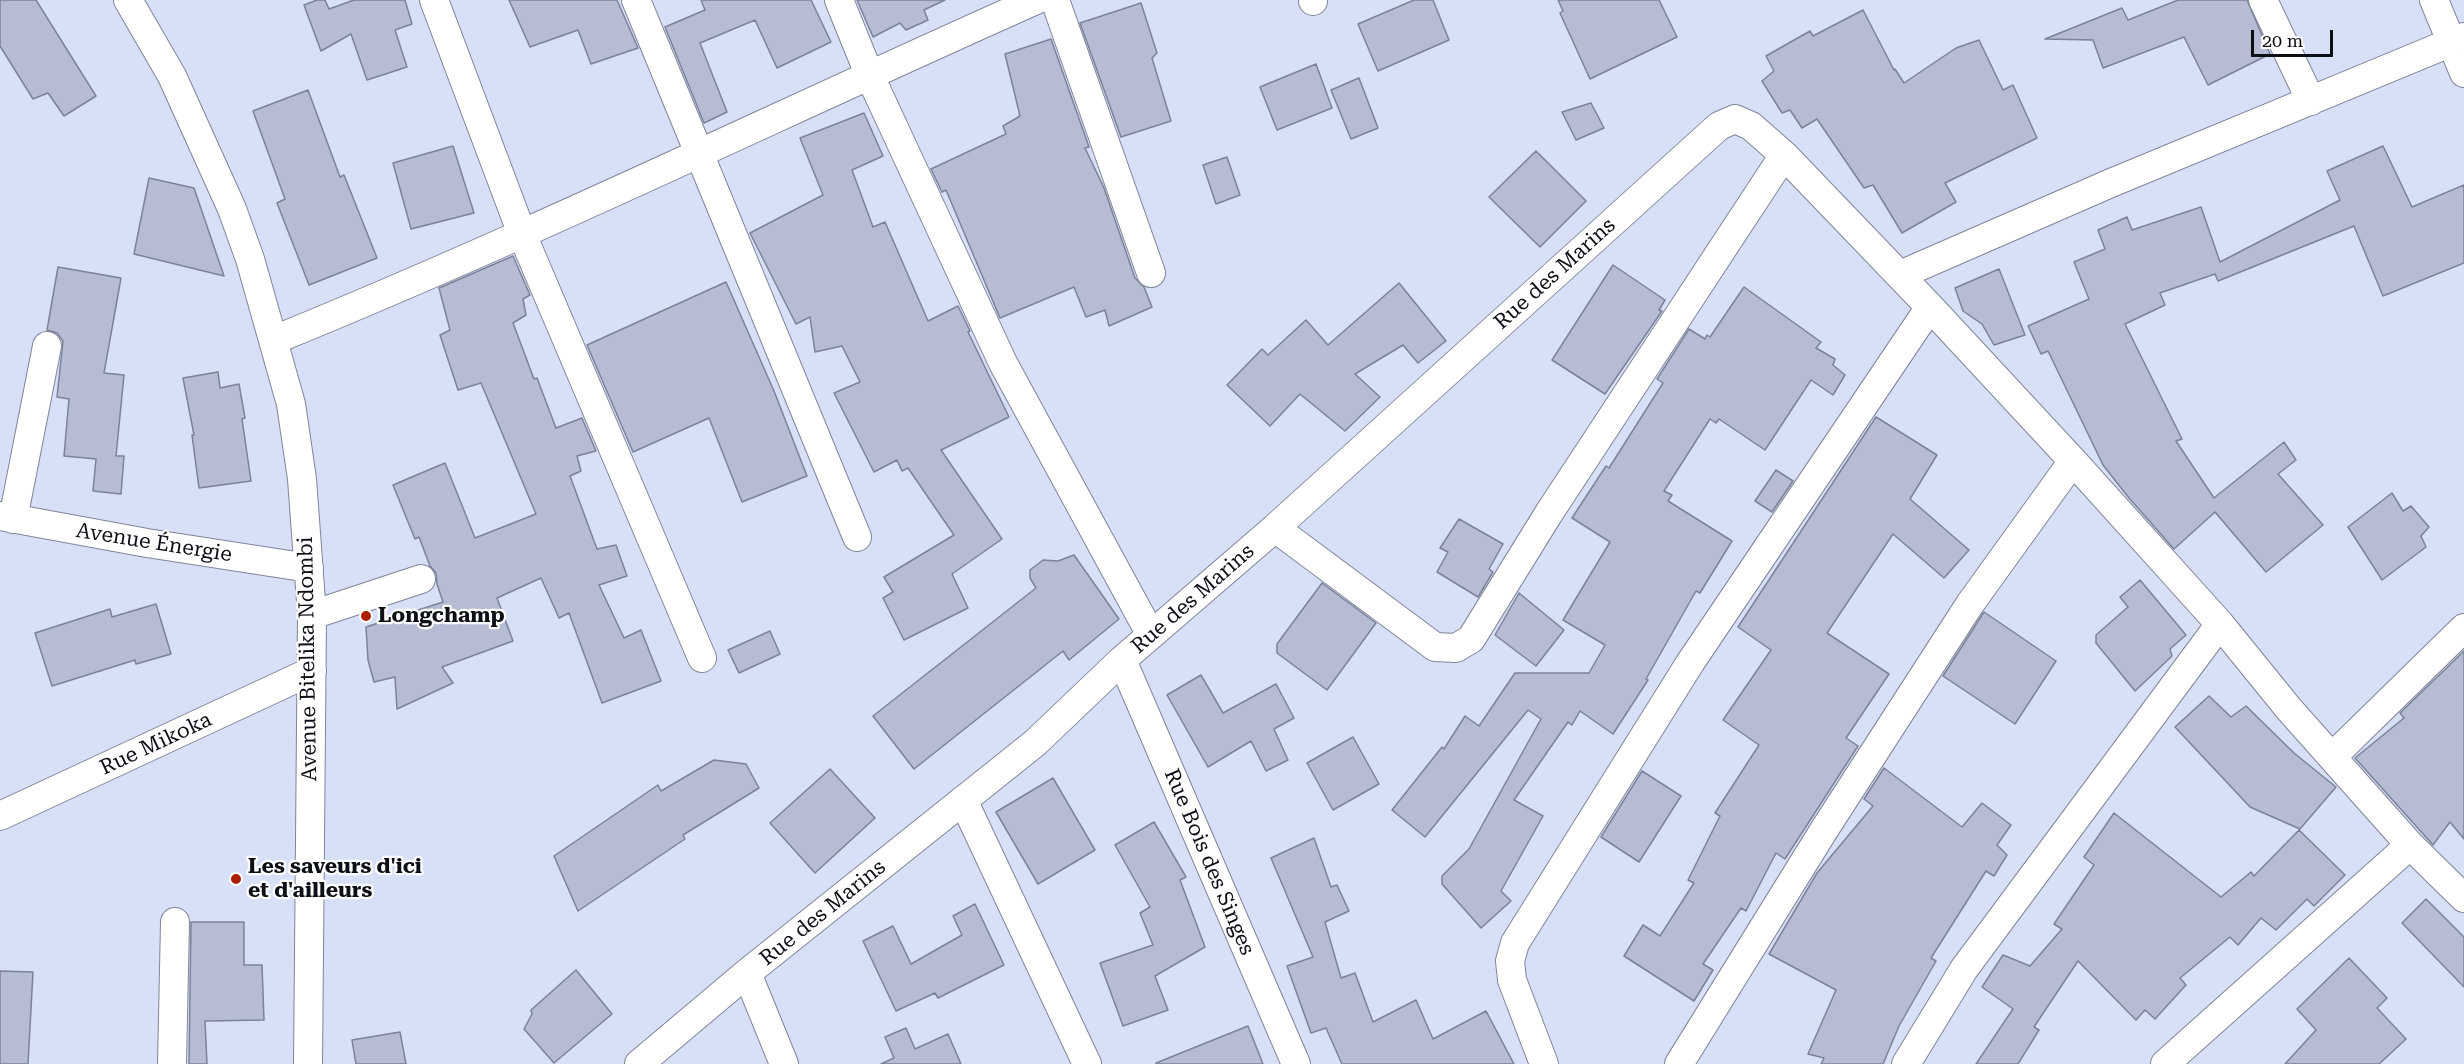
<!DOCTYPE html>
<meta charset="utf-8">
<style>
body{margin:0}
#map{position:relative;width:2464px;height:1064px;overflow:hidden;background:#d8e0f7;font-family:"Roboto Serif",serif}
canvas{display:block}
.scale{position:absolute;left:2251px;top:30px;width:82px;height:27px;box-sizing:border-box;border:3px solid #0d0f17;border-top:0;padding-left:8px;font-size:18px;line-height:21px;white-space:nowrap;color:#0d0f17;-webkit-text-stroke:4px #fff;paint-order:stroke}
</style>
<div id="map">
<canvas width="2464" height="1064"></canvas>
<div class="scale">20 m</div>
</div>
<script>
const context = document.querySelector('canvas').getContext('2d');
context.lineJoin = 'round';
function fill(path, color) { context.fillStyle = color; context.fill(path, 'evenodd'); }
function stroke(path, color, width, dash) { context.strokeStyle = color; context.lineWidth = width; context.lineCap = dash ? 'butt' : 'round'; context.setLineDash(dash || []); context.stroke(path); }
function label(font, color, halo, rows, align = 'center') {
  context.font = font + ' "Roboto Serif",serif'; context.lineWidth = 4.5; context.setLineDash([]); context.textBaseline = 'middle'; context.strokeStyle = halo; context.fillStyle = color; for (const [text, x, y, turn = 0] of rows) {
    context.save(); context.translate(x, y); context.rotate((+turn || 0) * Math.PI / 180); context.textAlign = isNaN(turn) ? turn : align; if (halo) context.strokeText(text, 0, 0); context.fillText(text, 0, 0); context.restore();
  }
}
const building = new Path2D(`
 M0,0H36L96,96L64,116L48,93L33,99L0,46Z
 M317,0H325L329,9L354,0H405L412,24L395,30L407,67L367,80L351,34L321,51L304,5Z
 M509,0H617L638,48L591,64L578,30L530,47Z
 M701,0H811L831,42L777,68L755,20L700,43L727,112L704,123L665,27L705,10Z
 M857,0H945L924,10L928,20L906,30L900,23L873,37Z
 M1414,0H1433L1449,40L1378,71L1358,24Z
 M1558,0H1659L1677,37L1590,79L1560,13L1563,11Z
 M2178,0H2247L2270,54L2208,85L2184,37L2103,68L2093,40L2045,39L2122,8L2128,20Z
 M1141,3L1157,53L1152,58L1171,121L1121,137L1080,23Z
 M1863,10L1894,70L1895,69L1904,83L1956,48L1979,40L2003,90L2013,85L2037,138L1945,183L1956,202L1902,233L1873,185L1864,188L1817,119L1802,128L1790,110L1782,113L1762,81L1774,71L1766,56L1810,31L1813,36Z
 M1051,39L1089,147L1085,148L1104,188L1135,278L1144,287L1152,307L1109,326L1105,310L1086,317L1074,287L1000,318L946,190L942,192L931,169L1006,134L1003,126L1020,116L1005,54Z
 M1316,64L1332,108L1277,130L1260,87Z
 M1359,78L1378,128L1351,139L1331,90Z
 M308,90L340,177L344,175L377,258L309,285L277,203L285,199L253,111Z
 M1591,103L1604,128L1576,140L1562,112Z
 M864,113L883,156L852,170L873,227L885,222L928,321L958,306L970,331L968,332L1009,417L941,450L1002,539L952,574L968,608L904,640L883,598L893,592L884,577L954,535L908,468L902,471L897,460L874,472L834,393L860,382L842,346L815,352L810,317L796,324L750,233L823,195L800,138Z
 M453,146L474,213L411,229L393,163Z
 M2383,146L2412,207L2464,185V263L2383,296L2354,226L2218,281L2215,274L2160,293L2165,305L2125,324L2182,439L2176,441L2214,498L2284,442L2296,460L2278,474L2323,525L2266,572L2215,512L2174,549L2129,498L2103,465L2048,351L2041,354L2028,326L2089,299L2074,262L2105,249L2098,230L2127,217L2132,230L2201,207L2220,262L2340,200L2327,171Z
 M1536,151L1586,201L1540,247L1489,197Z
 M1227,157L1240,195L1216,204L1203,165Z
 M149,178L194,188L224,276L134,254Z
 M513,256L530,295L523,299L526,315L513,323L534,379L537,378L556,428L582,418L596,451L577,456L581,471L570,476L597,549L616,545L627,576L599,585L624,638L641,630L661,681L602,703L569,613L559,618L541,578L497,598L513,641L442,667L453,683L397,709L395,677L374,682L368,660L366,627L443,602L437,584L436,573L430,566L419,537L415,539L393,485L445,463L475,538L536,514L481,383L458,390L440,335L450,330L439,288Z
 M1613,265L1665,300L1659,310L1662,311L1605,394L1552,360Z
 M58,267L121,278L104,373L124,375L116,456H124L121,494L93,491L96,459L64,456L69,399L57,397L63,341L57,333L47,330Z
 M1999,269L2025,335L1994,345L1982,324L1963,311L1955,288Z
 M726,282L774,391L807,476L742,502L709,418L633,452L587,345Z
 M1399,283L1446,341L1418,363L1403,345L1355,374L1380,397L1345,431L1300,394L1270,426L1227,385L1262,349L1268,355L1306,320L1328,345Z
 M1744,287L1821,342L1816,348L1835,359L1833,365L1845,375L1833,395L1811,380L1765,450L1719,419L1716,423L1710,419L1664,491L1672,495L1668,501L1732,541L1700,593L1696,591L1646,679L1648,680L1613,734L1580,711L1572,725L1568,722L1514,800L1543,816L1501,891L1511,901L1481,928L1442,884V876L1469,849L1541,719L1528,710L1425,837L1392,810L1442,747L1444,749L1465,716L1479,726L1515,673H1589L1605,645L1563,620L1610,542L1572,518L1606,466L1609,468L1663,383L1657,379L1689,329L1705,339L1707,335L1710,337Z
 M218,372L220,388L239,384L245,418L242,419L251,481L199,488L192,435H194L183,378Z
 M1876,417L1937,455L1910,499L1969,550L1944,578L1893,534L1827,633L1889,674L1846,738L1858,746L1785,859L1776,853L1746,911L1741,908L1703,964L1713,970L1694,1001L1624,956L1643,925L1660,936L1694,883L1688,880L1720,816L1715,813L1759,745L1723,720L1771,650L1738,627Z
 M1776,470L1793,481L1772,512L1755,501Z
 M2392,493L2403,511L2411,506L2429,527L2421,536L2426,547L2382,580L2348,527Z
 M1459,519L1503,544L1489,569L1493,572L1478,597L1437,572L1448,552L1440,548Z
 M1074,555L1119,619L1069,660L1063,651L914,769L873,716L1036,588L1030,578V570L1043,560L1058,561Z
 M2140,580L2186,635L2170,649L2172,656L2135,691L2096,643V635L2128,607L2120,597Z
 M1322,583L1376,623L1327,690L1277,653V644Z
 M1519,593L1564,630L1536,666L1495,635Z
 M156,604L171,654L136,664L135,660L52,686L35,633L110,609L112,617Z
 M1984,612L2056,661L2015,724L1943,676Z
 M770,631L780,654L739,673L728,650Z
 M2464,651V839L2450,822L2433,845L2355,758L2404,718L2400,713Z
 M1201,675L1223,713L1276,684L1294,718L1274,729L1288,760L1266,771L1251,741L1208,767L1167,695Z
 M2209,696L2231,717L2246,706L2294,753L2336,787L2300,829L2250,807L2175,727Z
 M1353,737L1379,784L1333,810L1307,763Z
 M714,760L746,764L759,788L683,835L685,839L578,911L554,856L658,785L661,791Z
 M1884,768L1962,827L1982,803L2011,825L1997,845L2007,855L1994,876L1986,871L1931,958L1936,961L1899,1026L1883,1064H1821L1824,1058L1808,1054L1836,990L1769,954L1817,873L1873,806L1864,799Z
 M830,769L875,818L815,873L770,823Z
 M1642,771L1681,796L1639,862L1601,837Z
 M1053,778L1095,850L1038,884L996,812Z
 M2114,813L2221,897L2251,872L2254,876L2299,830L2345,875L2314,906L2307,899L2276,930L2261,918L2238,945L2230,937L2180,978L2186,985L2155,1019L2145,1010L2136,1020L2078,961L2034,1027L2039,1030L2018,1064H1976L2013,1009L1982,987L2003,955L2030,966L2062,929L2054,924L2094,865L2084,857Z
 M1154,822L1186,877L1180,880L1205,947L1155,976L1168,1010L1123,1026L1100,963L1153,945L1140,913L1150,907L1115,845Z
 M1314,838L1331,887L1337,885L1349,911L1325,922L1341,978L1355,973L1373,1022L1416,1000L1433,1039L1486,1011L1514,1064H1342L1326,1028L1311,1033L1287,966L1313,957L1271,858Z
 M2426,899L2464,937V987L2402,923Z
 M975,904L1004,965L938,998L935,993L896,1011L863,941L893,926L911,964L962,935L953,916Z
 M191,922H244V965H262L264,1020L205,1021L207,1064H189Z
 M2349,958L2387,998L2377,1008L2406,1039L2379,1064H2285L2316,1030L2297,1009Z
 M576,970L612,1014L554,1063L524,1029L532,1014L531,1010Z
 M0,971L33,972L28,1064H0Z
 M1248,1026L1263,1064H1156V1063Z
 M906,1028L915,1049L948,1034L961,1064H881L894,1058L885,1037Z
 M400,1032L406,1064H356L352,1040Z`);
fill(building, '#b5bcd3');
stroke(building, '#7c8297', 1.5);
const minor = new Path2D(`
 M128,0L172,76L232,209L250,259L291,404L302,479L312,615L308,1064
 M434,0L522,234L702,658
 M636,0L857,537
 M839,0L869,74L1003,363L1151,635
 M1055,0L1151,273
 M1313,0V1
 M2263,0L2311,101
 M2434,0L2464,73
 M1900,275L2111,183L2464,37
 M274,340C532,235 782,113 1036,0
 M0,516L147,543L309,568
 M13,519L47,346
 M1275,528L1435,647L1456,648L1471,639L1549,513L1784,155
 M312,615L421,579
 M1122,660L1296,1064
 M2333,756L2464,628
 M963,800L1087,1064
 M0,816L312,671
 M747,973L784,1064
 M172,1064L175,922
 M639,1064L747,973L1035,743L1122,660L1275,528L1719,126L1735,119L1751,126L1784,155L1930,307L2073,461L2220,624L2289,709L2410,845L2464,898
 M1544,1064L1512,980L1510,961L1515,943L1690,663L1930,307
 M1679,1064L1824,830L1970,604L2073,461
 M1906,1064L1964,969L2220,624
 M2165,1064L2410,845`);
stroke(minor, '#7f859a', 30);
stroke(minor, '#fff', 28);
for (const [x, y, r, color] of [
 [366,616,6,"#ac1e00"],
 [236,879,6,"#ac1e00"]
]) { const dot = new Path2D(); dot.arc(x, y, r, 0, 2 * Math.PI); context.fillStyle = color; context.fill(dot); stroke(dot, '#fff', 2); }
label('21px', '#0d0f17', '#fff', [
 ["Rue des Marins",1555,274,-42],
 ["Avenue Énergie",154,543,9],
 ["Rue des Marins",1193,599,-41],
 ["Avenue Bitelika Ndombi",308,659,-91],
 ["Rue Mikoka",156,744,-25],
 ["Rue Bois des Singes",1209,862,67],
 ["Rue des Marins",823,913,-39]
]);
label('bold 21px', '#0d0f17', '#fff', [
 ["Longchamp",378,616],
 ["Les saveurs d'ici",248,867],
 ["et d'ailleurs",248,891]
], 'left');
</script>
